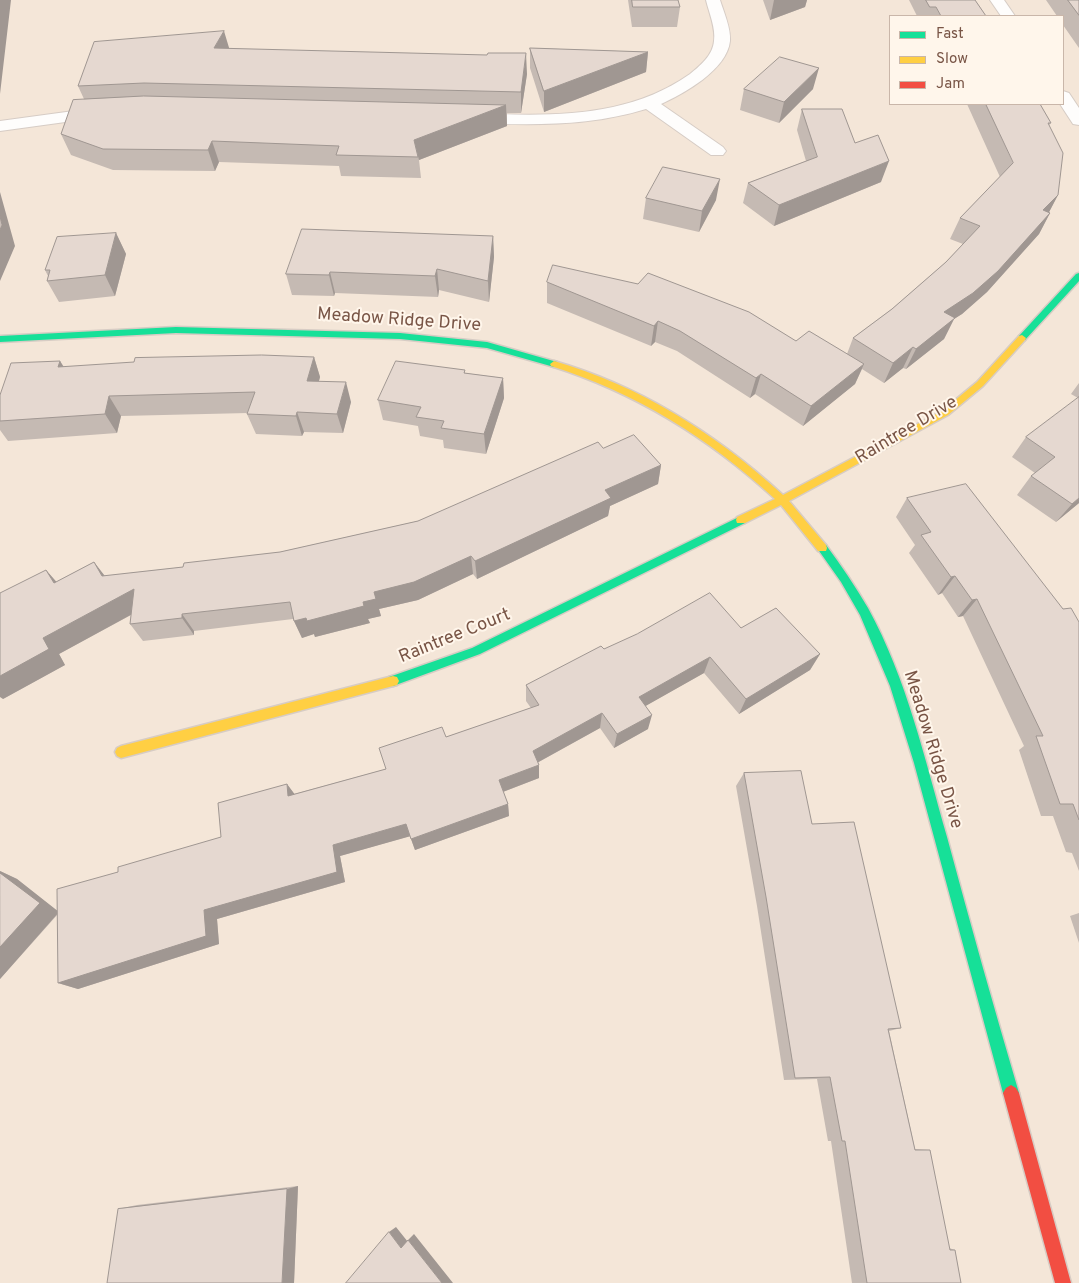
<!DOCTYPE html>
<style>
body{margin:0}
#map{position:relative;width:1079px;height:1283px;overflow:hidden;background:#f8f1e8;font-family:Overpass,sans-serif}
canvas{display:block}
.legend{position:absolute;left:889px;top:15px;width:175px;height:90px;box-sizing:border-box;background:#fff6eb;border:1px solid #c9b6a9;margin:0;padding:6px 9px;list-style:none;font-size:15px;color:#795546}
.legend li{display:flex;align-items:center;gap:10px;height:25px}
.legend b{width:25px;border:1px solid #c9b6a9}
</style>
<div id="map">
<canvas width="1079" height="1283"></canvas>
<ul class="legend">
<li><b style="height:6px;background:#16e098"></b>Fast</li>
<li><b style="height:6px;background:#ffcf43"></b>Slow</li>
<li><b style="height:6px;background:#f24e42"></b>Jam</li>
</ul>
</div>
<script>
const context = document.querySelector('canvas').getContext('2d');
context.lineJoin = 'round';
function fill(path, color) { context.fillStyle = color; context.fill(path, 'evenodd'); }
function stroke(path, color, width, dash) { context.strokeStyle = color; context.lineWidth = width; context.lineCap = dash ? 'butt' : 'round'; context.setLineDash(dash || []); context.stroke(path); }
function label(font, color, halo, rows, align = 'center') {
  context.font = font + ' Overpass,sans-serif'; context.lineWidth = 4; context.setLineDash([]); context.textBaseline = 'middle'; context.strokeStyle = halo; context.fillStyle = color; for (const [text, x, y, turn = 0] of rows) {
    context.save(); context.translate(x, y); context.rotate((+turn || 0) * Math.PI / 180); context.textAlign = isNaN(turn) ? turn : align; if (halo) context.strokeText(text, 0, 0); context.fillText(text, 0, 0); context.restore();
  }
}
fill(new Path2D(`
 M0,0H1079V1283H0ZM890,16H1063V104H890Z`), '#f4e6d8');
const street = new Path2D(`
 M706,0H720C724,13 731,28 730,41C727,70 683,94 661,104L723,147L726,151L723,155H711L646,109C588,127 529,125 469,123L463,122L461,118L463,114L469,113C545,116 625,120 690,74C700,66 713,55 714,41C716,28 709,13 706,0Z
 M990,0H1004L1015,16H1001Z
 M1063,91L1069,93L1079,108V125L1073,124L1060,104H1063Z
 M103,107L109,108L111,112L109,116L0,131V121Z`);
const fast = new Path2D(`
 M1079,273V281L1025,340H1019V336L1076,274Z
 M176,327L400,333L487,342L557,362L558,364L554,367L487,348L400,339L176,333L0,342V336Z
 M741,516L746,520L745,523L480,654L393,686L389,685L387,681L389,677L472,648Z
 M822,544L826,545C841,565 855,586 868,608C907,679 925,760 947,837C970,923 994,1008 1019,1093L1016,1098L1011,1101L1006,1098L1003,1093L914,763L890,686L860,615L841,582L817,548Z`);
const slow = new Path2D(`
 M1022,335L1026,338L1025,340L983,386L948,415L789,501L826,545L827,548L826,551H818L781,505L745,523H737L736,520L737,517L775,499C709,438 636,393 551,366L550,364L554,361C641,386 716,434 783,495L942,411L977,382L1019,336Z
 M393,676L397,677L399,681L397,685L393,686L121,758L117,756L115,752L117,748L121,746Z`);
const jam = new Path2D(`
 M1011,1085L1016,1088L1019,1093L1071,1283H1055L1003,1093L1006,1088Z`);
stroke(street, '#d6ccc5', 2);
stroke(fast, '#d7ccc4', 3);
stroke(slow, '#d7ccc4', 3);
stroke(jam, '#d7ccc4', 3);
fill(street, '#fefdfc');
fill(fast, '#16e098');
fill(slow, '#ffcf43');
fill(jam, '#f24e42');
fill(new Path2D(`
 M628,0H678L680,7L677,27H632Z
 M763,0H807L805,7L770,20Z
 M909,0H975L986,16H917Z
 M1046,0H1079V48L1063,25V16H1057Z
 M229,48L527,74L521,113H507V126L419,160L421,178L341,176L339,166L219,162L215,171L113,170L71,155L61,134L84,99L78,86Z
 M530,48L648,52L646,72L544,112L530,68Z
 M744,89H813L779,123L740,110Z
 M967,104H1040L1051,123L1049,125L1058,195L1049,212L1050,213L1039,234L987,292L962,314L954,319L944,339L906,369L903,368L884,383L862,369L855,384L803,426L755,394L750,398L677,351L655,342L651,346L547,303V282L847,354L853,338L892,309L946,262L963,244L950,239L960,218L1000,177Z
 M802,109L855,143L881,182L774,226L743,203L748,183L806,161L797,130Z
 M646,198L716,200L699,232L643,219Z
 M116,233L126,254L115,296L59,302L47,281L48,276L45,270Z
 M493,236L494,257L489,302L439,290L438,297L335,293L334,296L292,295L286,274Z
 M314,357L320,377L319,381L351,402L343,433L304,432L302,436L256,434L247,414L248,413L121,416L117,433L8,441L0,430V395L60,361L64,367Z
 M465,370V373L503,378L504,398L486,454L444,448L443,440L420,436L418,426L383,420L378,400Z
 M1079,383V503L1056,522L1017,495L1031,476L1035,473L1012,457L1026,437L1078,398L1071,394Z
 M603,448L661,465L658,484L610,506L608,516L477,579L473,574L418,600L379,609L381,616L368,619L370,623L315,637L314,634L302,638L293,619L194,631V635L143,641L130,624L131,615L59,654L65,665L3,699L46,570L56,582L94,562L104,576L183,567L280,552L418,521Z
 M907,498L1063,609L1079,622V871L1072,853L1066,852L1053,816H1041L1019,750L1024,746L963,616L958,617L942,593L938,595L909,553L915,545L896,517Z
 M741,628L820,654L810,670L739,714L704,673L645,706L648,729L614,748L600,728L537,763L539,778L503,792L508,804L509,816L415,850L410,836L340,856L345,882L217,919L219,944L78,989L58,983V914L0,979V871L17,879L57,911L118,872L221,837L287,784L294,794L386,769L446,737L531,708L526,701V685L604,649Z
 M744,773L812,824L901,1028L889,1031L915,1149L930,1150L949,1248L955,1250L961,1283H852L831,1141H828L817,1079L784,1080L757,906L736,786Z
 M1079,913V943L1070,916Z
 M298,1186L294,1283L118,1209L137,1205Z`), '#c5bab3');
fill(new Path2D(`
 M0,0H11L0,94Z
 M774,0H807L805,7L770,20Z
 M224,31L230,51L214,48Z
 M648,52L646,72L544,112V91Z
 M526,53L527,74L521,113V92Z
 M819,68L813,89L779,123L784,102Z
 M506,105L507,126L419,160L414,140Z
 M212,141L219,162L215,171L208,150Z
 M889,161L881,182L774,226L779,205Z
 M720,179L716,200L699,232L702,211Z
 M0,192L15,246L0,281Z
 M1058,195L1047,216L1043,210Z
 M1050,213L1039,234L987,292L962,314L954,319L944,339L906,369L916,349L944,312Z
 M116,233L126,254L115,296L105,275Z
 M493,236L494,257L489,302L488,281Z
 M437,269L439,290L438,297L435,276Z
 M330,272L335,293L334,296L329,275Z
 M658,321L655,342L651,346L654,326Z
 M913,347L903,368L884,383L893,363Z
 M314,357L320,377L313,401L307,381Z
 M60,361L72,381L58,367Z
 M864,364L855,384L803,426L811,406Z
 M761,374L755,394L750,398L756,378Z
 M503,378L504,398L486,454L484,434Z
 M346,382L351,402L343,433L337,414Z
 M109,396L121,416L117,433L105,414Z
 M297,412L304,432L302,436L296,416Z
 M661,465L658,484L610,506L608,516L477,579L475,561L605,490Z
 M1079,498V503L1056,522L1072,504Z
 M471,556L473,574L418,600L379,609L381,616L368,619L370,623L315,637L314,634L302,638L294,621L363,602L374,592Z
 M94,562L108,580L102,576Z
 M46,570L61,587L54,583Z
 M955,576L942,593L938,595L951,577Z
 M134,589L147,606L59,654L65,665L3,699L0,697V676L43,638Z
 M977,599L963,616L958,617L972,600Z
 M182,614L194,631V635L182,618Z
 M820,654L810,670L739,714L746,699Z
 M710,657L704,673L635,712L639,697Z
 M602,713L600,728L533,765V751Z
 M652,715L648,729L614,748L617,734Z
 M539,765V778L500,793L499,780Z
 M287,784L296,796H288Z
 M508,804L509,816L415,850L411,839Z
 M406,824L411,836L340,856L345,882L217,919L219,944L78,989L58,983L333,845Z
 M0,871L17,879L59,912L0,979Z
 M298,1186L294,1283H282L287,1189Z
 M396,1227L408,1242L401,1248L389,1232Z
 M414,1234L453,1283H442L408,1240Z`), '#a09792');
const building = new Path2D(`
 M632,0H678L680,7H633Z
 M926,0H975L986,16H941L936,7H930Z
 M1068,0H1079V15Z
 M224,31L214,48L487,55L488,53H526L521,92L144,83L78,86L94,42Z
 M530,48L648,52L544,91Z
 M780,57L819,68L784,102L744,89Z
 M144,96L506,105L414,140L418,157L336,155L339,146L212,141L208,150L103,149L61,134L73,100Z
 M986,104H1040L1051,123H1048L1063,153L1058,195L1043,210L1050,213L998,271L973,293L944,312L955,318L916,349L913,347L893,363L853,338L892,309L946,262L980,226L960,218L1013,163Z
 M802,109H842L855,143L878,135L889,161L779,205L748,183L817,157Z
 M663,167L720,179L702,211L646,198Z
 M0,216L2,225L0,230Z
 M302,229L493,236L488,281L437,269L435,276L330,272L329,275L286,274Z
 M116,233L105,275L47,281L50,270H45L57,237Z
 M553,265L638,284L648,273L749,312L796,341L809,331L864,364L811,406L761,374L756,378L680,331L658,321L654,326L547,282Z
 M262,355L314,357L307,381L346,382L337,414L297,412L296,416L247,414L255,392L109,396L105,414L0,421V395L11,363L60,361L58,367L134,362L135,358Z
 M396,361L465,370L464,373L503,378L484,434L441,428L444,421L416,417L421,407L378,400Z
 M1079,397V498L1072,504L1031,476L1055,457L1026,437Z
 M634,435L661,465L605,490L611,498L475,561L471,556L414,582L374,592L376,599L363,602L364,606L307,621L306,618L294,621L290,602L182,614V618L130,624L134,589L43,638L49,649L0,676V593L46,570L54,583L94,562L102,576L183,567L184,563L280,552L418,521L598,442L603,448Z
 M966,484L1063,609L1071,608L1079,622V820L1073,804H1060L1036,736H1043L977,599L972,600L955,576L951,577L921,535L931,532L907,498Z
 M710,593L741,628L776,608L820,654L746,699L710,657L639,697L652,715L617,734L602,713L533,751L539,765L499,780L508,804L411,839L406,824L333,845L337,872L204,910L206,936L58,983L57,889L118,872V867L221,837L218,803L287,784L288,796L386,769L379,748L442,727L446,737L539,705L526,685L601,646L604,649L637,634Z
 M801,771L812,824L854,822L901,1028L888,1029L915,1150H930L950,1250H955L961,1283H867L845,1141H842L830,1077L795,1078L766,897L744,773Z
 M0,873L40,903L0,947Z
 M287,1189L282,1283H107L118,1209Z
 M389,1232L401,1248L408,1240L442,1283H346Z`);
fill(building, '#e5d8d0');
stroke(building, '#a09792', 1);
label('18px', '#795546', '#fff6eb', [
 ["Meadow Ridge Drive",399,321,4],
 ["Raintree Drive",907,431,-31],
 ["Raintree Court",455,637,-22],
 ["Meadow Ridge Drive",932,750,73]
]);
</script>
